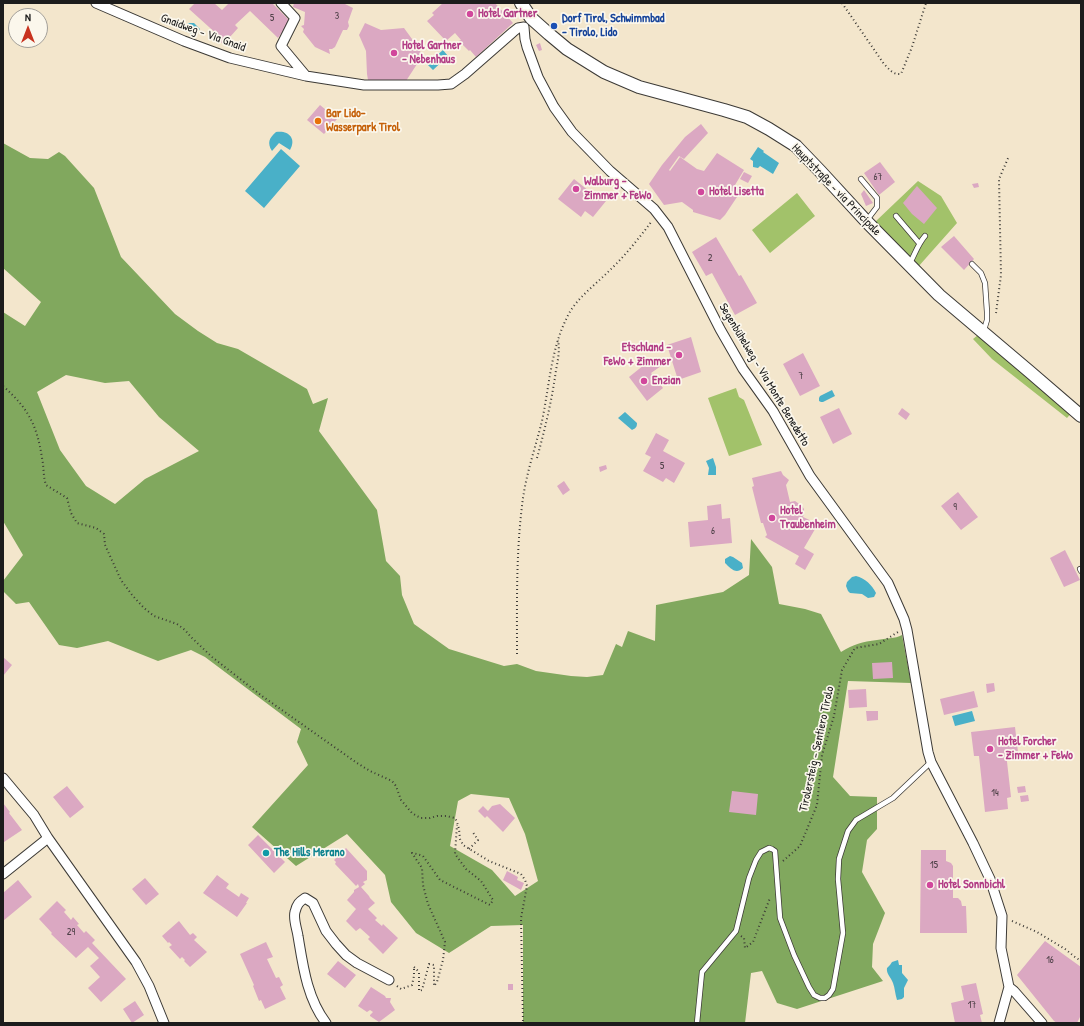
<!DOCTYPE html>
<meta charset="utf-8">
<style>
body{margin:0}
#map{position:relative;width:1084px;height:1026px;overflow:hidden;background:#f3e6cc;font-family:"Patrick Hand",sans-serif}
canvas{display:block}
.frame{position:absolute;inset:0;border:4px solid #1c1c1c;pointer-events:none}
.north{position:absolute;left:8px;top:8px;width:40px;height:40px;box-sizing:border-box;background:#fbf7ec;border:1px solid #a29f99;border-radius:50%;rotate:0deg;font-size:11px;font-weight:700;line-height:16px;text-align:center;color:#1c1c1c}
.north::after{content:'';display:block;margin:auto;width:14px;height:18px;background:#c8321e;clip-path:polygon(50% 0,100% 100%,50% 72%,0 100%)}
</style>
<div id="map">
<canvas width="1084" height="1026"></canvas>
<div class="frame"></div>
<div class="north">N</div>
</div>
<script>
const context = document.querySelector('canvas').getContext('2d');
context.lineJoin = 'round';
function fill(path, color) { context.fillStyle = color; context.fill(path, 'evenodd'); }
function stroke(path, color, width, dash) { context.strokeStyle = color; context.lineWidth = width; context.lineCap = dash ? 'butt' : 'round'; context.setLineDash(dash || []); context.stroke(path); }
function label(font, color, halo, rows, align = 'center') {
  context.font = font + ' "Patrick Hand",sans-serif'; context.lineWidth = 3.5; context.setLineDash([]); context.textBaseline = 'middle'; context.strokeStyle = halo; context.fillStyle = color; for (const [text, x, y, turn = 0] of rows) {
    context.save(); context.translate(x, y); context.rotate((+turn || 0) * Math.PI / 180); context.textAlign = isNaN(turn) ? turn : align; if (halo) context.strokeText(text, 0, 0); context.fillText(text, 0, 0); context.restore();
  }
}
fill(new Path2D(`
 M918,181L941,196L957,223L918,267L875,222Z
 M797,193L815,216L770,253L752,230Z
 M978,335L1074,410L1067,418L992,359L973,339Z
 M736,388L739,397L744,400L762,445L729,456L708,398Z`), '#a2c26a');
fill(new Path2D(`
 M3,143L30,158L48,159L59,152L65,156L94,188L121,257L175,314L198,331L217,343L238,349L307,389L313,404L328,398L319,431L377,510L386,561L400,576L402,595L414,624L449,649L504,666L517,664L536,671L571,676L587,677L603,675L616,644L622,647L628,631L655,641L656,605L723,592L749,575L751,539L772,567L779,604L805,609L821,614L841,652C854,644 862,642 877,640C886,638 895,639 902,635L911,683L848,681L833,777L850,796L877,797V829L867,840L862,872L885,913L873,944L872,967L883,981L797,1009L777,1003L762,971L751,973L745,1023H523V925L491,926L449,953L416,933L391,902L385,875L347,834L296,866L252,827L308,765L297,742L301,729L205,657L191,650L158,661L108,641L77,648L59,645L29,602L16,604L3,591V581L23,555L3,521V312L25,326L41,302L3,268ZM66,375L105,383L129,381L159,417L199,451L145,479L115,504L86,486L60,450L37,392ZM471,794L509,798L525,834L538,881L515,896L492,870L450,846L458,801Z`), '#81a85e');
fill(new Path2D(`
 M188,23H194L200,29L194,35L185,31Z
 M443,50L448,56L433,70L427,64Z
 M276,132C288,130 297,138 290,150L279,143L272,151C267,143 269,138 276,132Z
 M758,147L764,151L763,152L779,163L773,174L760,166L758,168L753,167V161L750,159Z
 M281,149L300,166L264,208L245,191Z
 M832,390L835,396L823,402H821L819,401V398L820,396Z
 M625,412L637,423C637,427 636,428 632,430L618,418Z
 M713,458L716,467V475H708L709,468L706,461Z
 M730,556L733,557L742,563L743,568C736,575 730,568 725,563V559Z
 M856,576C865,578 872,585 876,593L874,597L868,598L862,594L850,593L848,591L846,586L847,582L852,577Z
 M972,711L975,721L955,726L952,716Z
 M898,960L899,965H902V973L908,980L904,988V997L902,999L897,1000C895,994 895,988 893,983C891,977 886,974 887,968L890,965L892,962Z`), '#49b0c8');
fill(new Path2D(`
 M195,3H214L222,10L229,3H272L290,21L278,38L250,11L235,25L238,28L229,38L231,42L227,46L223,44L218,40L219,36L189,9Z
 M294,3H343L353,8L348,22L349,26L347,30H343L335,47L332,49H329L330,54L315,47L303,32L304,29L301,26L304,25L305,12L293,7Z
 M443,3H495L513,23L476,57L470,50L469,51L459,41L461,40L455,33L446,41L427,21L434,15L432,13Z
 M365,23L381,30L404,28L412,39L422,54L419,61L406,81L368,80L367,74L366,51L359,35Z
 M540,43L542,50L539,51L536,45Z
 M320,105L337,119L324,134L307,120Z
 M701,124L708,133L684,159L679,156L669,170L670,171L680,157L697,169L704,171L717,153L744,170L735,185L741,191L725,215L720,220L693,212V210L682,202L664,205L649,184L662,165L685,137Z
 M880,162L895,182L879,195L864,173Z
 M744,172L752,176L748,183L740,179Z
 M574,179L599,199L601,197L606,201L593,217L585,211L581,217L558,199Z
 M978,183L979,187L974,188L972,184Z
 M917,186L937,208L924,224L912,214L903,203Z
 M864,190L873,203L866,206L861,194Z
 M954,236L974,259L964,270L941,247Z
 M716,237L739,276L741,275L757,303L735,315L712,273L706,276L692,252Z
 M691,337L701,372L678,380L667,345Z
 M803,353L820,386L800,396L783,364Z
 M654,357L661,366L651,373L663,388L647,401L629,377Z
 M839,408L852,434L833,444L820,417Z
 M902,408L910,414L906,420L898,414Z
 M656,433L669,440L663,451L685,463L674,483L666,478L663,482L643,471L651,457L645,454Z
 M606,465L607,469L600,472L599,467Z
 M781,471L783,475L789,480L786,485L790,502L795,501L802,506L804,509V513L803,517L818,524L804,548L814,554L805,570L795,564L799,556L765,537L767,535L763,523H761L752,487L754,486L752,478Z
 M564,481L570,490L563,495L557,486Z
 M958,492L978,517L961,530L941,506Z
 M721,504L722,519L730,518L732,543L690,547L688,522L708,520L707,506Z
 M1065,550L1080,580L1064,587L1050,558Z
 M3,657L12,665L3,676Z
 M892,662L893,678L873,679L872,663Z
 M994,683L995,691L987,693L986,684Z
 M866,689L867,707L849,708L848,690Z
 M974,691L978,707L944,715L940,699Z
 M866,711H878V720L867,721Z
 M1015,727L1018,752L1006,753L1011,797L1007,798L1008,809L985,812L979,756H974L971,732Z
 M67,786L84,807L70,818L53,797Z
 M1025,786L1026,792L1018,793L1017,787Z
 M732,791L758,794L756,815L729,812Z
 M1028,795L1029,801L1021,802L1020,796Z
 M3,803L10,812L9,813L22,830L4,842L3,841Z
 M500,804L515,818L503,832L487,816L485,818L478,811L483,806L488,811L492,806Z
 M258,835L285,862L274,873L248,845Z
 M346,848L367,871V880L363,882L365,884L361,887L369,896L370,898L375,903L368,909L377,918L375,920L382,926L383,924L398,938L383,954L368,939L370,937L360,928L356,931L346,921L356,909L347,900L354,892V890L359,887L358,884L356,886L335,864L336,862L334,860Z
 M921,850H946V861L951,863L953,866V898H958L961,901L962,906H966L967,933H920Z
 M507,871L518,877L517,880L524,883L521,890L503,880Z
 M217,875L229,884L226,888L239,897L241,893L249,898L246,903H247L237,917L203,893Z
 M145,878L159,894L146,905L132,889Z
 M18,880L32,897L3,921V893Z
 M57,901L66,910L64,912L71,920L73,917L79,924L77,925L84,933L86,931L95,940L92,943L126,979L101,1002L88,988L100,977L90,966L99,958L88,947L76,958L51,934L52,933L39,919Z
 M179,921L190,935L193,933L197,937L194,940L207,952L190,967L184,961L185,960L182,957L180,959L169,947L172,945L169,942L168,943L162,936Z
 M1045,941L1081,967V1015L1077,1023H1057L1054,1021L1017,975Z
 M266,942L273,957L267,959L276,978L279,977L283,985L280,987L286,999L265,1009L261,1000L259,1001L253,986L254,985L240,954Z
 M338,961L356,975L345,988L327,974Z
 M976,983L983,1014L980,1015L982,1023H955L951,1003L964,1000L961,986Z
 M508,984H513V990H508Z
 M371,987L385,996L386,998H391L390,1002L395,1010L379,1022L370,1016V1015L373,1012L370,1010L367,1012L358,1006Z
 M135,1001L144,1015L132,1023L123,1009Z`), '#dba8c2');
const service = new Path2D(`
 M861,179L877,198V207L867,220
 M896,216L919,243
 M910,263C915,254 918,244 925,236
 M972,264L981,273L985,283L987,312V320L984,330
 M1080,569L1081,571
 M697,1023L702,972L736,931L749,878L756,860L761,852L769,848L772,849L775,851L780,918L794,955L809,987L814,995L820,998H825L829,995L833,989L843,933L838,879L839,859L848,831L856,820L893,798L931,762`);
const minor = new Path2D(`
 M96,3L184,41L230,58L306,76L364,85H438L451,84L465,74L513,32L518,28L524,27
 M281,3L295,18L281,46L306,76
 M524,27L525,39L527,47L538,77L554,107L572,132L610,171L654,209L668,227L720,329L743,369L773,411L810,476L888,583L904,619L907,630L928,752L931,762L973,843L990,879L1002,916L1001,948L1009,987L1014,991L1042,1023
 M3,778L34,815L48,838L136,962L149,986L164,1023
 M3,874L48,838
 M326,1023C307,998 303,966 298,936C297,929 293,919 295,912C297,904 299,902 305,898L313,903L326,931L336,944L346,955L357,963L389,980
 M999,1023L1009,987`);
const tertiary = new Path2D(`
 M521,3L531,18L549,34L567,49L604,72L639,87L724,110L747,117L769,129L796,146L820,171L866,221L939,295L1030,372L1081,416`);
stroke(service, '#3c3a36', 6);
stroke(minor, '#3c3a36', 11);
stroke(tertiary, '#3c3a36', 14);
stroke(new Path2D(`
 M842,3L884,64C889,69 893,75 901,74L912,47L926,3
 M996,313L1001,275L999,179L1009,156
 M3,386C28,408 37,425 42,458C44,467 43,476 46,485L67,498L71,513L77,523L96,528L104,534L105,545L121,580L132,595L144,608L154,616L177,624L185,630L191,637L212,657L262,696L357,763L370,771L392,781L396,786L401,800L412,813L417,816L421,818H430L437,816H446L455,818L457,822L459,829L460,839L463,845L489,861L521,874L525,880L527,886L521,918L523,1023
 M537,458C545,429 552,400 556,370C558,360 560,350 558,340
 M517,654C517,605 516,555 522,506C525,477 535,449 542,421C550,383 551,344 571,310C581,295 596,284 609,271C625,256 639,238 652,221
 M469,849L478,840L472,831
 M783,861L800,846L817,805L822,755L834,716L842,670L855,648L879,644L898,632
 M1012,921L1037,932L1065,949L1075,957L1081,961
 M741,936L744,938L745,948L753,942L770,898
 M414,967L419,972V991L422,990L429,964L434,965V986L437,982L443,960L445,942L428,904L423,885L422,868L412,853L417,854L423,856L440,880L490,905L493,900L481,881L466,869L455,854L457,825
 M397,986L401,989L412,985L414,976V967`), '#3c3a36', 2, [1, 3]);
stroke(service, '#fff', 4.5);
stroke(minor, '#fff', 9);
stroke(tertiary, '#fff', 12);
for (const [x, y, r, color] of [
 [470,14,4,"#d1479c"],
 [554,26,4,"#1a4fb4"],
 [394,53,4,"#d1479c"],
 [318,121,4,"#e8710a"],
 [576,189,4,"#d1479c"],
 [701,192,4,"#d1479c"],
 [679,355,4,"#d1479c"],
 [644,381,4,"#d1479c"],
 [772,518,4,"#d1479c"],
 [990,749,4,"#d1479c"],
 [266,853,4,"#0f9aa8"],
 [930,885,4,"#d1479c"]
]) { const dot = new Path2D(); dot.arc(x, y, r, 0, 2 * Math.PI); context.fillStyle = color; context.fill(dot); stroke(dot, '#fbf7ec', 1.5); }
label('10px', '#4c3f46', null, [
 ["3",337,16],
 ["5",272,18],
 ["67",878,177],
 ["2",710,258],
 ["7",801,376],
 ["5",662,466],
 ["9",955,507],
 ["6",713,531],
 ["14",995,793],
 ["15",934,865],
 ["29",71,932],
 ["16",1050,960],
 ["17",972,1005]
]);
label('bold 12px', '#b23c85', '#fbf7ec', [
 ["Hotel Gartner",478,14],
 ["Hotel Gartner",402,46],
 ["- Nebenhaus",402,60],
 ["Walburg -",584,182],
 ["Zimmer + FeWo",584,196],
 ["Hotel Lisetta",709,192],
 ["Etschland -",671,348,"right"],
 ["FeWo + Zimmer",671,362,"right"],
 ["Enzian",652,381],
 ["Hotel",780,511],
 ["Traubenheim",780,525],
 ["Hotel Forcher",998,742],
 ["- Zimmer + FeWo",998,756],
 ["Hotel Sonnbichl",938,885]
], 'left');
label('bold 12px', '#164399', '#fbf7ec', [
 ["Dorf Tirol, Schwimmbad",562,19],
 ["- Tirolo, Lido",562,33]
], 'left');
label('12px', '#1c1c1c', '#fbf7ec', [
 ["Gnaidweg - Via Gnaid",203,33,20],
 ["Hauptstraße - via Principale",836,190,46],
 ["Segenbühelweg - Via Monte Benedetto",764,375,59],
 ["Tirolersteig - Sentiero Tirolo",817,749,-78]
]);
label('bold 12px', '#c56008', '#fbf7ec', [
 ["Bar Lido-",326,114],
 ["Wasserpark Tirol",326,128]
], 'left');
label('bold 12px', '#0d838f', '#fbf7ec', [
 ["The Hills Merano",274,853]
], 'left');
</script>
